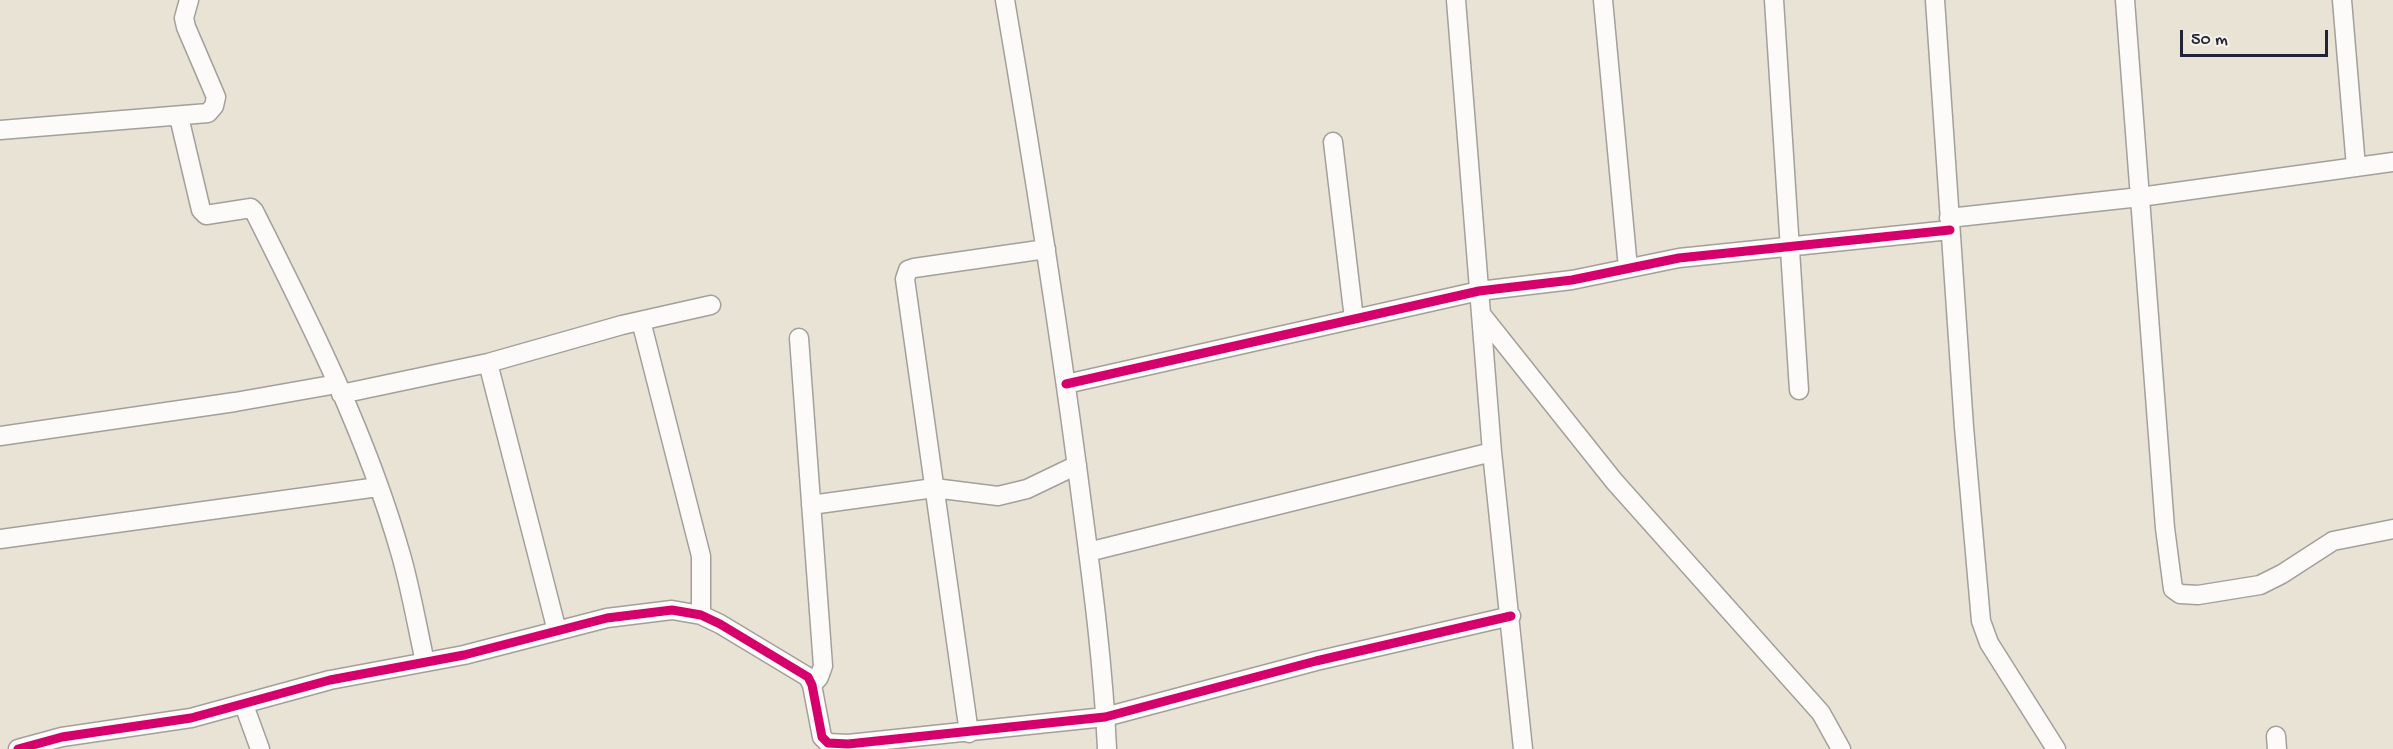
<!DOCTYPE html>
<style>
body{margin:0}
#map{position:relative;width:2393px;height:749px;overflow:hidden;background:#e8e3d5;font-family:"Gochi Hand",sans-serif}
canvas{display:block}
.scale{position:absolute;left:2180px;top:30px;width:148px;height:27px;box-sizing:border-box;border:3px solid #22223b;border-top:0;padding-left:8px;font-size:18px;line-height:21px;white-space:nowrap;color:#22223b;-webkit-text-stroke:4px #f7f3e8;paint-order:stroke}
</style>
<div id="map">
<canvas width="2393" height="749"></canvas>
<div class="scale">50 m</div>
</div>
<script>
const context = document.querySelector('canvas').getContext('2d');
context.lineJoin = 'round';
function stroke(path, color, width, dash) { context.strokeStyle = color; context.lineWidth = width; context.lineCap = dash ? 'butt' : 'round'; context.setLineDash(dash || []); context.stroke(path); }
const street = new Path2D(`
 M1005,0C1032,158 1057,316 1078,474C1090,566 1103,657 1107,749
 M1456,0L1492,452L1523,749
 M1603,0L1628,268
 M1774,0L1799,390
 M1935,0L1964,427L1981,621L1989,643L2056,749
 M2125,0L2165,528L2173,589L2180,594L2198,595L2260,585L2282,574L2333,541L2393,529
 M2342,0L2356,167
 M179,117L201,210L206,215L251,208L254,211C310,322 367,435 401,555C411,590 417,626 425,662
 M0,130L208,113L214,106L216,97L186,27L184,18L189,0
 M1333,142L1354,319
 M1949,218L2140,197L2393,162
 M1481,314L1614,481L1821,713L1841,749
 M641,321L701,556V615
 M799,338L823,666L819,677L812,685
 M488,363L557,631
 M1066,384L1479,291L1572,280L1679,258L1950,230
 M341,394L488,363L622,325L711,305
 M0,436L235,402L337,384
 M811,505L934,488L998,496L1027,489L1077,465
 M0,539L378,487
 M1088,552L1492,452
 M244,705L260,749
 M969,733L905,279L908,270L914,268L1046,249
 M2276,736L2277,749
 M18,749L62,737L191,718L330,680L464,655L607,618L672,610L701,615L720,624L808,677L812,685L822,737L828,743L848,744L1105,717L1316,661L1511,616`);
stroke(street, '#a3a09b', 21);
stroke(street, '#fcfbf9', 18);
stroke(new Path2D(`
 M1066,384L1479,291L1572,280L1679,258L1950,230
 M18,749L62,737L191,718L330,680L464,655L607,618L672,610L701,615L720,624L808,677L812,685L822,737L828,743L848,744L1105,717L1316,661L1511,616`), '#d6006c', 9);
</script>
